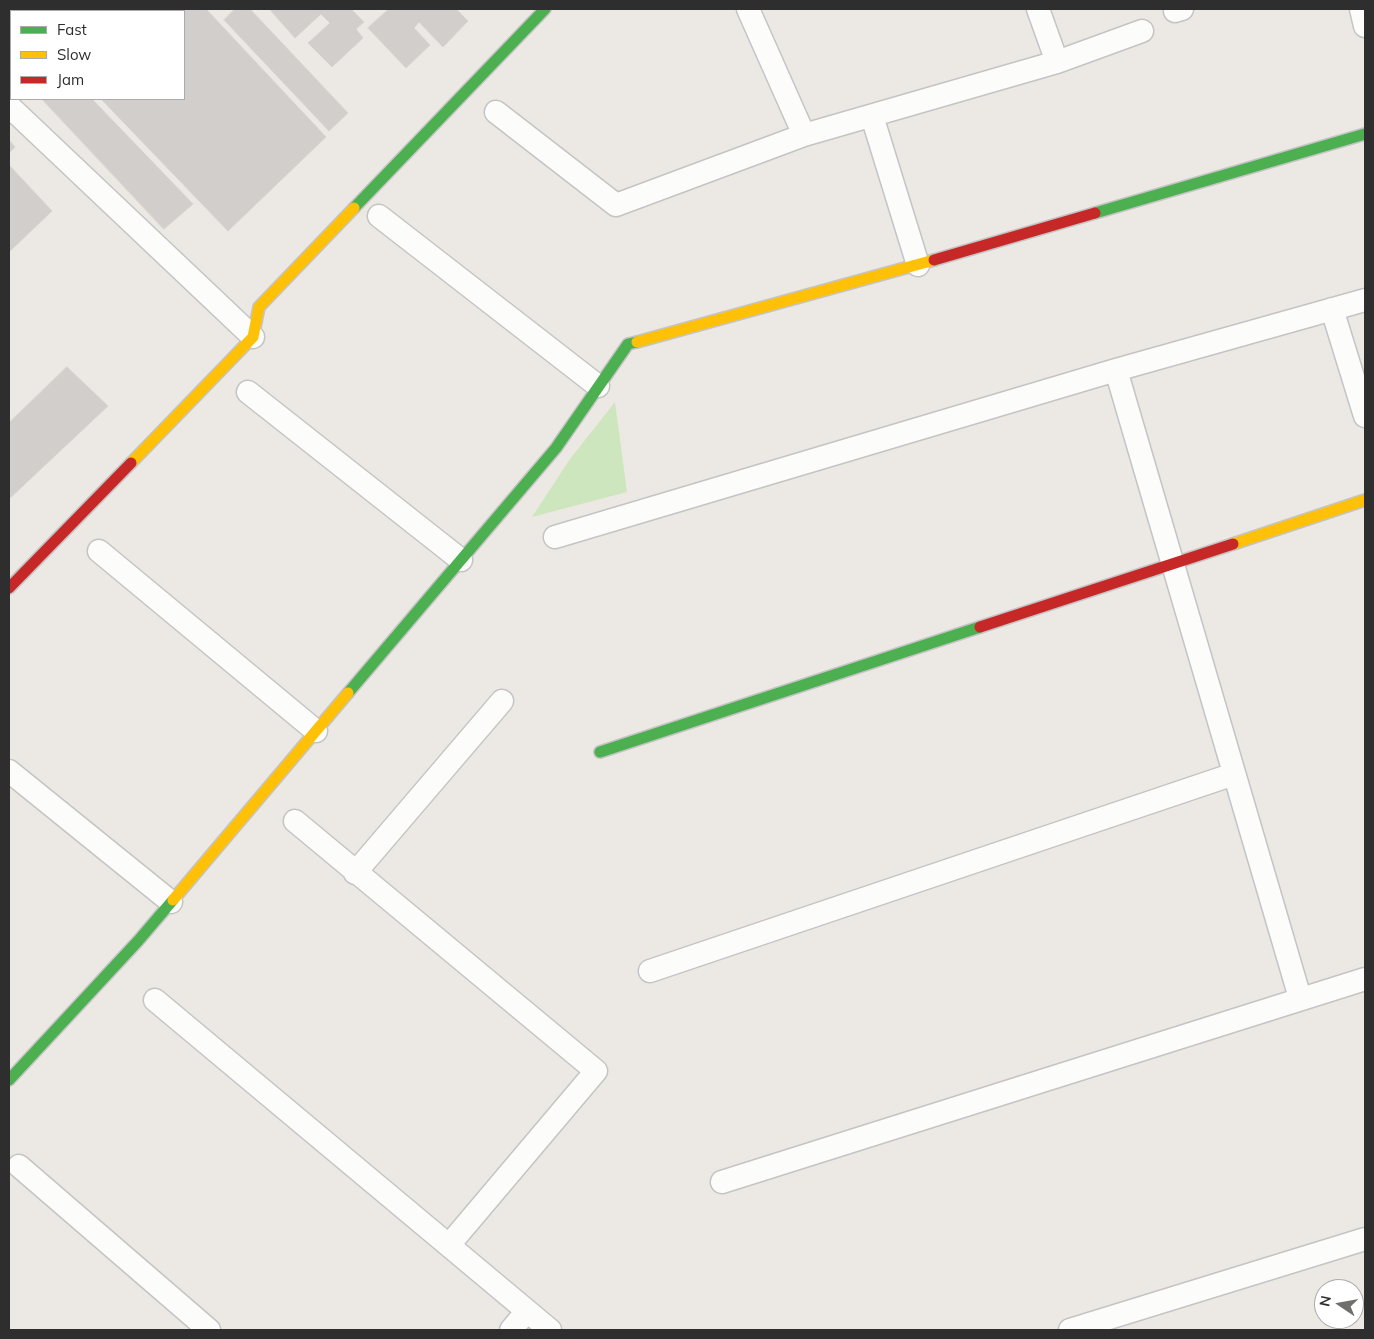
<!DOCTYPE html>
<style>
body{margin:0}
#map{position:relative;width:1374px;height:1339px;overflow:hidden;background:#ece8e4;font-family:Mulish,sans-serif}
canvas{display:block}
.frame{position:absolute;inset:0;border:10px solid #2e2e2e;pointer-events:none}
.legend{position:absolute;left:10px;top:10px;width:175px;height:90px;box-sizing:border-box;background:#fff;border:1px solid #ababab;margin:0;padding:6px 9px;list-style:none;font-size:15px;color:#2e2e2e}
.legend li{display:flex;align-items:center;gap:10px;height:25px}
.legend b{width:25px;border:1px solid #ababab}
.north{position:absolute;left:1314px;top:1279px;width:50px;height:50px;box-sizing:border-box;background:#fff;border:1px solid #ababab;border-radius:50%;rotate:282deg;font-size:14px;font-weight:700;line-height:20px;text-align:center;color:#2e2e2e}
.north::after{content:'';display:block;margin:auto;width:18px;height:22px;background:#706f6e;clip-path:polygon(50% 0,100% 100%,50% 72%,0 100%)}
</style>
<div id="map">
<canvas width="1374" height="1339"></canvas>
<div class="frame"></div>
<ul class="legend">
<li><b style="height:6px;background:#4caf50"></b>Fast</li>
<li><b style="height:6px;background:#ffc107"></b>Slow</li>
<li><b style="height:6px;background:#c62828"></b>Jam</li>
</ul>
<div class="north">N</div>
</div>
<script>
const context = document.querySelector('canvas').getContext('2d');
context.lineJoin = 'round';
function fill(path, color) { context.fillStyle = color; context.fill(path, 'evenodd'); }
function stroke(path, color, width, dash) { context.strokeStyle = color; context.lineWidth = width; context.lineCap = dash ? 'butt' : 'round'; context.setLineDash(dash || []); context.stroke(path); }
fill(new Path2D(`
 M615,402L627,492L532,517L570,459Z`), '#cee6be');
const building = new Path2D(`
 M114,9H151L148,11H111Z
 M163,9H206L326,137L228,231L101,99H184V11H160Z
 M235,9H250L348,113L329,131L224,20Z
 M274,9H351L364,22L356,29L363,38L332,67L308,43L330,23L321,14L295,38L271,11Z
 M389,9H456L468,21L443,47L419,22L414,28L430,45L406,68L368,28Z
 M42,99H92L193,204L164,229Z
 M9,140L15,147L9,153Z
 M9,165L52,211L9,252V195L11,193L9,191Z
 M67,367L108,406L9,499V423Z`);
fill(building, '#d1cecb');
stroke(building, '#d7d4d0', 1);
const street = new Path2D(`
 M748,9L804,135
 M1038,9L1057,62
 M1361,9L1365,26
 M99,11L102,9
 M1175,11L1182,9
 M9,106L253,337
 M496,112L616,205L804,135L1057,62L1142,31
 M872,116L918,265
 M379,216L598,386
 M1332,309L1365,416
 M1116,370L1300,998
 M248,392L461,560
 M555,537L1116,370L1365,300
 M99,551L316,731
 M9,771L171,902
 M295,821L596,1071L449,1245
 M355,873L502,701
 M650,971L1234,774
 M155,1000L550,1330
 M19,1166L209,1330
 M722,1182L1365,979
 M511,1330L527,1311
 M1070,1330L1365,1239`);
const fast = new Path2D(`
 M354,208L545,9
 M1095,213L1365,134
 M348,693L556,448L628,344L637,342
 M600,752L980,627
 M9,1080L138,941L173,900`);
const slow = new Path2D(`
 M637,342L934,260
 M131,463L253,337L259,307L354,208
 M1233,544L1365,500
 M173,900L348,693`);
const jam = new Path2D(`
 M934,260L1095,213
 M9,588L131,463
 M980,627L1233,544`);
stroke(street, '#c5c4c5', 25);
stroke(fast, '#c5c4c5', 14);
stroke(slow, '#c5c4c5', 14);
stroke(jam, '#c5c4c5', 14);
stroke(street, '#fcfcfb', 22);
stroke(fast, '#4caf50', 11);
stroke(slow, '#ffc107', 11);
stroke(jam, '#c62828', 11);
</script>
